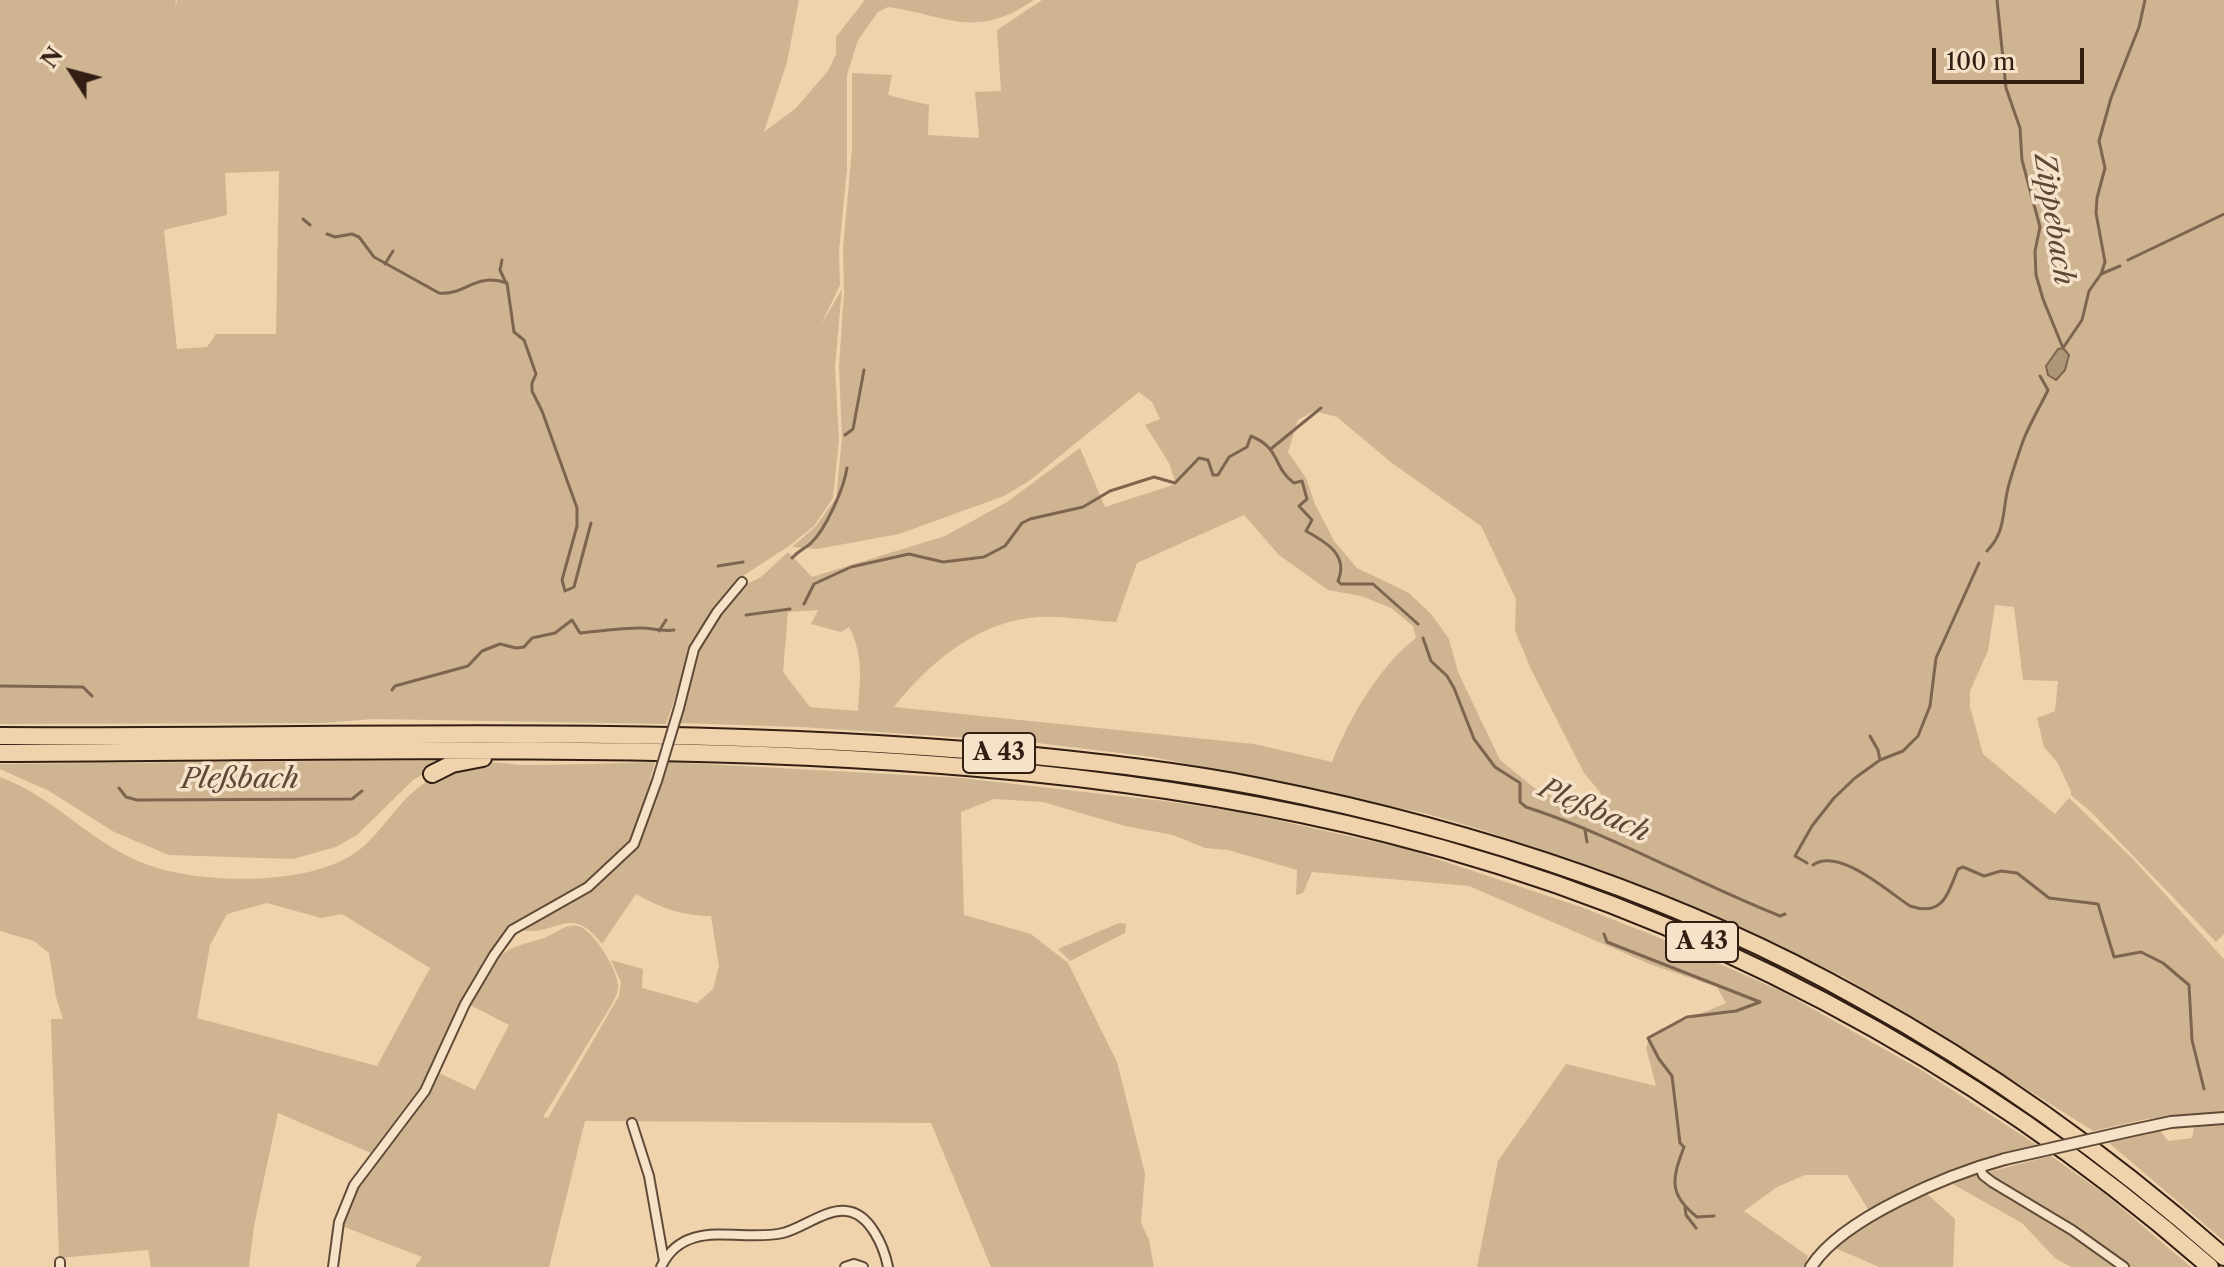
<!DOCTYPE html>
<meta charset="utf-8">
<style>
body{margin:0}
#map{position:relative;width:2224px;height:1267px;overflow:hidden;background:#efd3ac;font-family:"Libre Caslon Text",serif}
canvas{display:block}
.north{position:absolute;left:32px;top:32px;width:80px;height:80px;-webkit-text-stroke:6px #f5e2c9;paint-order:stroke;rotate:306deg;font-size:22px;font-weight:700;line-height:32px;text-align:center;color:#321e12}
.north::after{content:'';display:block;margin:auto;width:28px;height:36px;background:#321e12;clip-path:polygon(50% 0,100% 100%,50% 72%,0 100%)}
.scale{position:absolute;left:1932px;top:48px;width:152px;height:36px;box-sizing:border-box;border:4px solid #321e12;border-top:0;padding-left:10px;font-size:24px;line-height:28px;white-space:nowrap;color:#321e12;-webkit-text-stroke:6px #f5e2c9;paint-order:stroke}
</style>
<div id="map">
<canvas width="2224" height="1267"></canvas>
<div class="north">N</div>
<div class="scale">100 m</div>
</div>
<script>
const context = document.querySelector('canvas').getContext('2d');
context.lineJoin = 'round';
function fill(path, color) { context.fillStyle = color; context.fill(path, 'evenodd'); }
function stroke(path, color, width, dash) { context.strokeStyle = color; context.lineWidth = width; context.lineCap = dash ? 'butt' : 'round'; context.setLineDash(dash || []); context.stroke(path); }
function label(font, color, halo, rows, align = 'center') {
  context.font = font + ' "Libre Caslon Text",serif'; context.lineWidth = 7; context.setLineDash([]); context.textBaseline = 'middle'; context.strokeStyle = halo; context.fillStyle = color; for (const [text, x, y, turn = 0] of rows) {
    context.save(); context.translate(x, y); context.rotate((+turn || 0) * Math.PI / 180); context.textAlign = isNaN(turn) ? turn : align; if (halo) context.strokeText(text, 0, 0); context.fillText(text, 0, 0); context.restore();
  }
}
fill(new Path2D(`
 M0,0H176L175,11L177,0H799L787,62L764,132L796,108L828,71L836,54V37L865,0H1034C975,40 950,16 888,7L878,12L858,40L847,75V169L839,251L840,285L821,325L842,289L835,367L839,439L833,498L814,526L789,546L735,581L692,648L666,724L373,719L323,723L0,724ZM279,171L276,334H216L207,347L177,349L164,230L227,215L225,173Z
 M1042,0H2224V934L2216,942L2091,812L2071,795V791L2057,762L2044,747L2037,718L2055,711L2058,681L2023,680L2014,607L1995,605L1988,651L1970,691V707L1983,754L2055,814L2069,798L2132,858L2224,959V1113L2147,1119L2093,1131L1941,1035L1844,977L1762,938L1601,870L1476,828L1424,813L1153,757L1029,742L801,727L678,723L695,659L721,612L745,585L761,577L788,552L812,577L945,536L1007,502L1080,448L1105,507L1176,484L1169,463L1145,425L1160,419L1152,402L1139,392L1029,481L1004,496L899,534L817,549L792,547L816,526L836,498L842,439L839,366L844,293L843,249L852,148V73L892,75L888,95L929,105L928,135L979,138L975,92L1001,91L997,30ZM1314,411L1337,417L1392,463L1481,526L1516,599L1515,631L1531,669L1584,773L1600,792L1611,816L1537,790L1500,760L1458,672L1449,639L1432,615L1409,593L1357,568L1334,541L1315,504L1306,478L1288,452L1298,420ZM1244,515L1279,555L1328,590L1361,596L1391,608L1413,626L1416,638C1380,665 1348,720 1332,762L1254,744L894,707C928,664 974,625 1029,618C1057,614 1088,621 1116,622L1137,563ZM818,610L811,624L841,632L849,627C864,656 860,679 858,711L810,707L783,672L788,612Z
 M449,760L413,780L357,835L336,847L293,859L169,855L114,832L49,791L0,769V764Z
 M655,762L650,780L657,781L633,843L587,886L511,929L471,987L421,1087L371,1153L278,1113L254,1226L249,1267H151L148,1250L59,1258L51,1019H63L56,997L49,953L34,941L0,931V777C62,800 95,851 161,869C215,884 322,886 365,845C389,823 407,787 439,776C452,771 467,764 480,763C493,761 508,764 522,765C566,765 611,763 655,762ZM267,903L321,918L342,914L430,968L377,1066L197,1018L210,945L227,914Z
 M667,762L962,778L1164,801L1240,812L1407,849L1581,907L1670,942L1781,991L1923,1071L2037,1145C1973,1161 1927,1178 1869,1211L1847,1175H1805L1777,1187L1744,1211L1808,1256L1804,1267H1477L1498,1161L1566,1064L1656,1086L1646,1048L1650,1035L1726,1003L1717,987L1652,965L1469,886L1312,872L1303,893L1296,895L1297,870L1228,850L1205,848L1173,835L1125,826L1043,802L994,799L961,812L964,915L1031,934L1068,963L1117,1062L1145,1174L1141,1223L1149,1240L1154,1267H991L931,1123L585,1121L549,1267H415L422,1257L342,1226L357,1186L439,1073L475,1090L509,1025L470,1005C480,986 489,961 509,950C520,944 532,942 544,938C555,934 566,923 578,926C594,930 618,971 618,986C618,995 613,1002 609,1009L543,1117L548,1118L619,996L621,982L611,960L643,969L642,988L697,1003L713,989L719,966L711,916C683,916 660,908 636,894L602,944C570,902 558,937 519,930L589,889L635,845Z
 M1119,923L1126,924L1125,933L1070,961L1058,949Z
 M2224,1122V1241L2109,1143L2145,1131L2159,1129L2168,1141L2192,1138L2195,1124Z
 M2051,1156L2105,1194L2191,1267H2071L2055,1258L2022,1223L1949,1182Z
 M1925,1192L1955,1219L1953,1267H1879L1833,1247L1903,1203Z`), '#cfb492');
const water = new Path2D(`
 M2063,348L2069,355L2065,370L2056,380L2048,375L2046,366L2058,349Z`);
fill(water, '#af9578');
stroke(water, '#7d654f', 2);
stroke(new Path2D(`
 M1997,0L2006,88L2020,128L2022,160L2040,227L2035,251L2036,275L2043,299L2063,348
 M303,219L310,225
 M327,234L335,237L352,234L359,237L374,257L439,293C465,296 474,272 507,283L514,332L524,340L536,374L532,383V391L542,411L577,508V526L562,580L565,591L574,587L591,523
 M502,260L500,270L506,283
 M2128,260L2224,214
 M385,264L393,251
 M2101,274L2120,266
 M2063,348L2082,320L2089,291L2101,274L2105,262L2096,213L2097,198L2105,168L2099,141L2111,98L2139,27L2145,0
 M845,435L853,429L864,370
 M1272,448L1321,408
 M1987,551C2006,531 2002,513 2008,488C2012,472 2018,456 2023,441C2030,423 2040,407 2048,390L2040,376
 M792,558C800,549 805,549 811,543C826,529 844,488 847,468
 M718,566L743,562
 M804,604L814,584L851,567L909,554L943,562L984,557L1005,546L1022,523L1030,519L1083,507L1110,491L1154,477L1175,483L1199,458L1208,460L1213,475H1218L1229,457L1247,447L1251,436C1282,449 1272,467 1294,483L1302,481L1307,499L1299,506L1312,520L1306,531C1326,542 1349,555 1338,581L1341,584H1373L1418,624
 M746,615L790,609
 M659,631L666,620
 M1423,638L1431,661L1447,676L1454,688L1474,739L1495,767L1520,783V802L1526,807C1613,835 1694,882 1780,916L1785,914
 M0,686L83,687L92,696
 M392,690L395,686L468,666L482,651L500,644L516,648L524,647L532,638L555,633L572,620L580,633C601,631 621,628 641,628C653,628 662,632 674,630
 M1870,736L1878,750L1880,760
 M119,788L126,797L137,800L352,799L362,791
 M1585,830L1587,842
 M1807,863L1795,856L1812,826L1834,798L1855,778L1880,760L1903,751L1918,736L1930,706L1936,658L1979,563
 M1813,865C1839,847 1887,891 1910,906C1943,917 1947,895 1958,869L1963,867L1984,876L2001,871L2017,873L2049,898L2098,904L2114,957L2141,952L2163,963L2189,985L2192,1040L2204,1089
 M1604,934L1607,942L1760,1002L1736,1011L1687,1017L1648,1038L1659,1059L1672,1076L1680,1143L1684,1147C1672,1179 1668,1194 1697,1217L1714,1216
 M1685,1208L1686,1215L1696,1228`), '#7d654f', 3);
const minor = new Path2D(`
 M679,708L694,649L717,612L742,582
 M632,1123L649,1176L664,1261
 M1979,1166L1983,1175L1992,1182L2072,1230L2124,1267
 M60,1262V1267
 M333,1267L339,1222L354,1185L425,1091L465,1004L494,955L512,930L588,887L634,844L657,781
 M661,1267C685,1216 741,1243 783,1233C803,1228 825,1209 846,1211C870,1213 884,1247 888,1267
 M845,1267L854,1264L863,1267`);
const tertiary = new Path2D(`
 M2129,1131L2171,1122L2224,1118
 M1811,1267C1842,1218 1950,1174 2005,1159`);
const motorway = new Path2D(`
 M0,736C339,738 677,723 1014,754C1097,762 1179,771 1260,787C1467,828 1674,894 1859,998C1990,1070 2112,1158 2224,1257
 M0,753C219,752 437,748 656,752C902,757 1149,774 1388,834C1692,910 1975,1061 2210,1267
 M432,774L452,764L483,758`);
stroke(minor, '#614b38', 12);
stroke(tertiary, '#614b38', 14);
stroke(motorway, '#321e12', 20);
stroke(minor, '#f5e2c9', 8);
stroke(tertiary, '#f5e2c9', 10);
stroke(motorway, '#efd3ac', 16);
const minorBridge = new Path2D(`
 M657,781L679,708`);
const tertiaryBridge = new Path2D(`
 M2005,1159L2129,1131`);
stroke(minorBridge, '#614b38', 12, []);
stroke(tertiaryBridge, '#614b38', 14, []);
stroke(minorBridge, '#f5e2c9', 8);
stroke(tertiaryBridge, '#f5e2c9', 10);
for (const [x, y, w] of [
 [999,753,72],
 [1702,942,72]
]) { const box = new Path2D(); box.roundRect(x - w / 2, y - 20, w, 40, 6); context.fillStyle = '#f5e2c9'; context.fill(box); stroke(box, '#321e12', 2); }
label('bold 24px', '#321e12', null, [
 ["A 43",999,753],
 ["A 43",1702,942]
]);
label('italic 28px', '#5e4836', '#f5e2c9', [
 ["Zippebach",2053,219,81],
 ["Pleßbach",240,780],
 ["Pleßbach",1594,811,24]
]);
</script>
